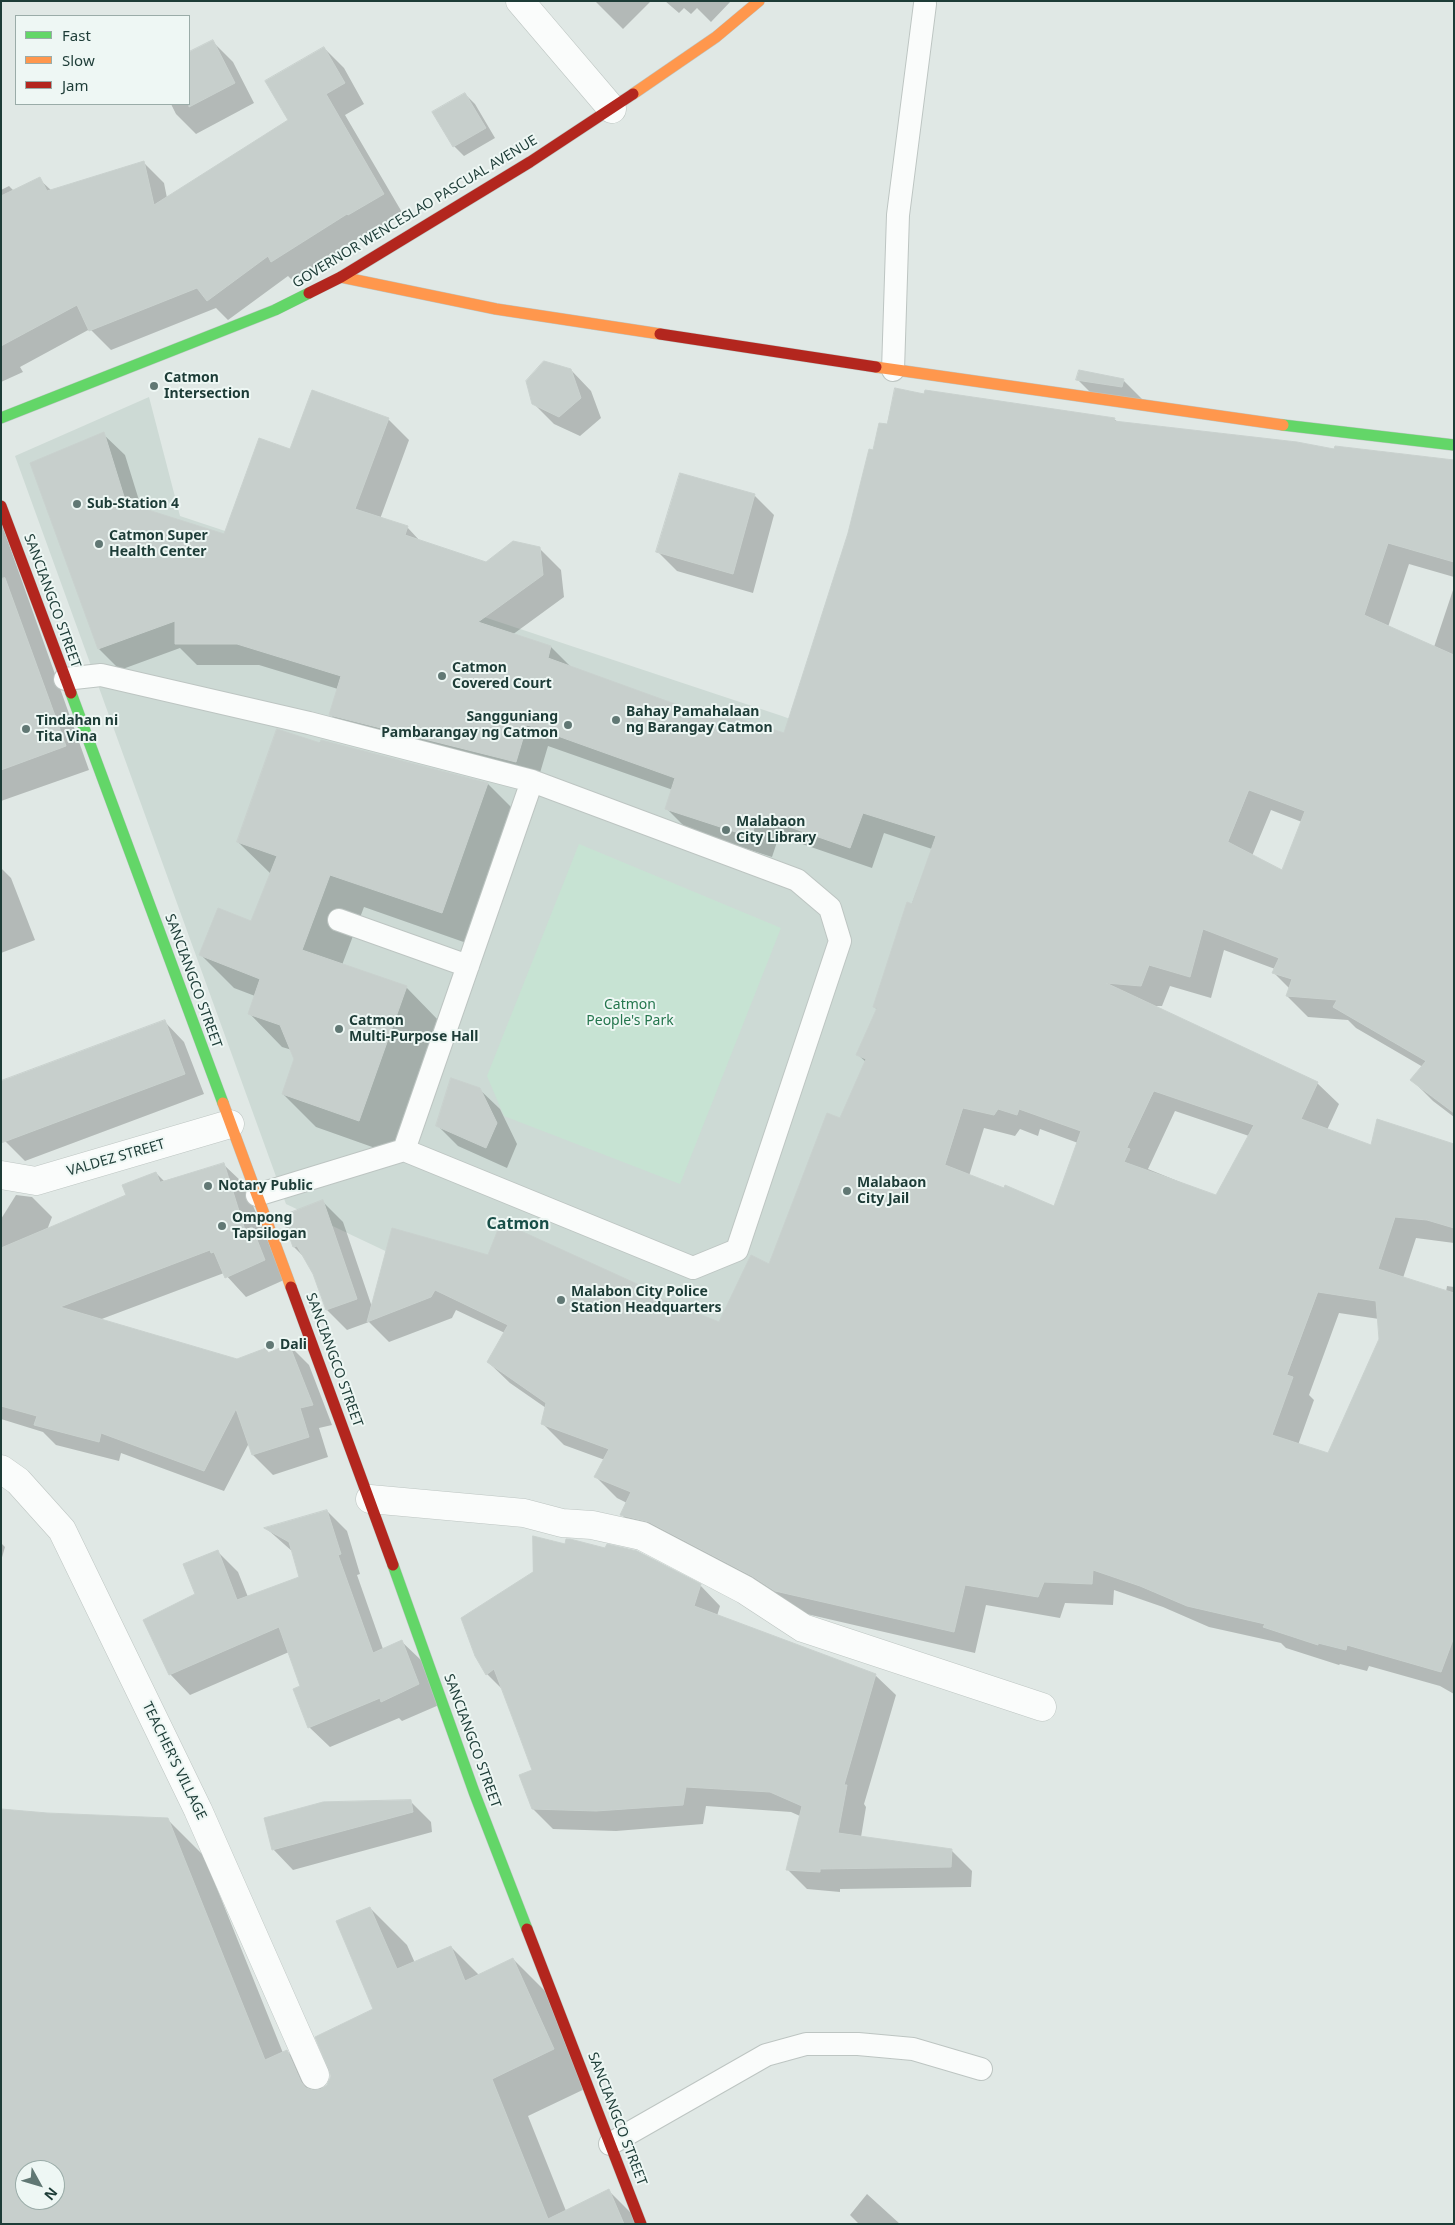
<!DOCTYPE html>
<style>
body{margin:0}
#map{position:relative;width:1455px;height:2225px;overflow:hidden;background:#e0e8e5;font-family:"Noto Sans",sans-serif}
canvas{display:block}
.frame{position:absolute;inset:0;border:2px solid #1d3c37;pointer-events:none}
.legend{position:absolute;left:15px;top:15px;width:175px;height:90px;box-sizing:border-box;background:#eef7f4;border:1px solid #9aaca8;margin:0;padding:6px 9px;list-style:none;font-size:15px;color:#1d3c37}
.legend li{display:flex;align-items:center;gap:10px;height:25px}
.legend b{width:25px;border:1px solid #9aaca8}
.north{position:absolute;left:15px;top:2160px;width:50px;height:50px;box-sizing:border-box;background:#eef7f4;border:1px solid #9aaca8;border-radius:50%;rotate:129deg;font-size:14px;font-weight:700;line-height:20px;text-align:center;color:#1d3c37}
.north::after{content:'';display:block;margin:auto;width:18px;height:22px;background:#617874;clip-path:polygon(50% 0,100% 100%,50% 72%,0 100%)}
</style>
<div id="map">
<canvas width="1455" height="2225"></canvas>
<div class="frame"></div>
<ul class="legend">
<li><b style="height:6px;background:#63d668"></b>Fast</li>
<li><b style="height:6px;background:#ff974d"></b>Slow</li>
<li><b style="height:6px;background:#b3261e"></b>Jam</li>
</ul>
<div class="north">N</div>
</div>
<script>
const context = document.querySelector('canvas').getContext('2d');
context.lineJoin = 'round';
function fill(path, color) { context.fillStyle = color; context.fill(path, 'evenodd'); }
function stroke(path, color, width, dash) { context.strokeStyle = color; context.lineWidth = width; context.lineCap = dash ? 'butt' : 'round'; context.setLineDash(dash || []); context.stroke(path); }
function label(font, color, halo, rows, align = 'center') {
  context.font = font + ' "Noto Sans",sans-serif'; context.lineWidth = 4; context.setLineDash([]); context.textBaseline = 'middle'; context.strokeStyle = halo; context.fillStyle = color; for (const [text, x, y, turn = 0] of rows) {
    context.save(); context.translate(x, y); context.rotate((+turn || 0) * Math.PI / 180); context.textAlign = isNaN(turn) ? turn : align; if (halo) context.strokeText(text, 0, 0); context.fillText(text, 0, 0); context.restore();
  }
}
fill(new Path2D(`
 M149,397L180,516L782,716L1038,810L804,1449L286,1204L15,456Z`), '#cddad5');
fill(new Path2D(`
 M579,844L781,928L680,1184L504,1116L487,1076Z`), '#c7e3d3');
fill(new Path2D(`
 M595,1H651L623,29Z
 M665,1H731L711,22L697,8L691,14L684,8L679,13Z
 M212,41L233,62L254,103L196,134L176,114L171,104H189V54Z
 M324,48L344,68L364,104L345,115L403,214L369,235L367,233L293,281L288,276L228,320L216,308L111,350L90,329L20,367L23,372L1,382V190L9,186L14,191L39,179L52,191L144,163L164,183L167,198L289,121Z
 M465,94L475,104L495,138L464,156L454,146L434,113Z
 M571,370L591,391L601,418L580,436L554,424L533,403Z
 M1078,380H1123L1143,400H1098Z
 M925,395L1114,419L1119,423L1334,450L1454,461V577L1409,564L1388,627L1434,647L1454,587V1117L1433,1101L1412,1080L1423,1067L1356,1028L1348,1020L1308,1017L1287,996L1290,989L1274,973L1275,969L1224,950L1211,998L1170,986L1162,1006H1152L1317,1083L1339,1104L1327,1130L1372,1147H1454V1243L1416,1238L1403,1278L1446,1292L1447,1286L1454,1287V1694L1440,1686L1369,1666L1367,1671L1340,1664L1339,1665L1286,1648L1281,1643L1209,1627L1163,1607L1114,1590L1113,1605L1065,1603L1060,1618L986,1605L975,1653L798,1612L643,1536L622,1515L627,1503L617,1498L596,1477L605,1460L564,1445L542,1423L546,1408L510,1383L488,1362L505,1333L456,1310L452,1318L389,1342L369,1322L347,1330L327,1310L314,1274L305,1258L294,1247L283,1217L323,1202L343,1222L372,1307L489,1257L648,1290L655,1297L720,1324L770,1266L841,1119L866,1062L857,1054L878,1010L874,1007L932,849L884,833L872,868L779,836L772,857L688,830L667,809L673,790L548,746L537,783L351,735L330,714L338,689L259,665H197L180,648L120,670L99,649L103,434L125,455L142,510L225,536L291,451L388,419L409,440L380,519L407,527L421,542L486,563L539,548L561,570L564,597L512,635L551,647L572,668L698,713L785,735L874,452L888,426ZM1271,810L1302,822L1282,872L1252,856ZM1175,1111L1249,1136L1217,1197L1148,1169ZM984,1128L1015,1136L1020,1129L1038,1136L1040,1129L1078,1143L1054,1207L969,1176ZM1339,1313L1379,1319L1381,1339L1329,1454L1298,1445L1314,1400L1309,1395Z
 M754,495L774,515L753,593L677,571L657,551Z
 M1,522L89,770L1,801Z
 M321,741L488,784L521,817L475,946L364,907L342,965L406,987L439,1021L392,1154L316,1127L283,1094L296,1059L292,1050L282,1047L249,1013L255,996L234,988L201,955L251,923L271,874L238,842Z
 M1,868L11,878L35,940L1,953Z
 M164,1021L184,1042L204,1094L25,1161L5,1141Z
 M479,1089L500,1109L517,1144L507,1168L458,1146L437,1125Z
 M223,1164L244,1184L284,1280L246,1297L224,1273L99,1320L237,1360L265,1349L269,1353L289,1345L309,1365L332,1425L319,1428L328,1457L273,1475L253,1455L249,1443L224,1491L121,1453L119,1461L56,1445L43,1432L1,1419V1219L16,1195L32,1197L52,1217L47,1230L128,1196L156,1173L165,1182Z
 M327,1511L347,1531L360,1574L357,1575L383,1649L401,1641L422,1661L439,1705L402,1721L399,1718L330,1747L309,1727L301,1687L289,1652L190,1695L170,1674L144,1620L196,1595L218,1552L238,1572L248,1597L301,1578L293,1552L267,1529Z
 M1,1543L5,1547L1,1561Z
 M700,1585L720,1606L717,1616L875,1675L896,1695L864,1804L866,1807L861,1837L952,1851L972,1871L971,1887L840,1889V1892L807,1889L787,1869L800,1816L791,1812L706,1806L703,1824L616,1831L553,1829L533,1809V1771L504,1691L487,1674L476,1656Z
 M410,1801L431,1822L432,1832L293,1870L273,1849Z
 M47,1814L167,1819L204,1856L283,2053L287,2051L324,2089L329,2085L375,2010L370,1908L407,1945L415,1963L451,1947L479,1975L513,1959L550,1996L591,2086L528,2116L566,2211L608,2190L642,2224H1ZM25,2170H55V2200H25Z
 M867,2194L900,2224H859L850,2215Z`), '#0003');
const building = new Path2D(`
 M213,40L235,83L189,107V52Z
 M324,47L345,83L326,94L384,194L348,215L347,214L271,262L268,256L207,301L197,288L89,331L77,305L1,346V196L40,177L47,191L144,161L154,205L288,120L265,81Z
 M465,93L486,128L453,147L432,112Z
 M544,361L571,369L581,398L559,417L532,404L526,381Z
 M1079,370L1124,379L1122,387L1076,380Z
 M895,388L924,394L925,390L1115,418L1114,421L1297,442L1334,449L1335,446L1454,460V562L1388,543L1364,615L1454,655V1113L1410,1080L1426,1061L1333,1007L1337,1000L1286,996L1292,979L1272,973L1279,958L1203,929L1190,977L1149,965L1141,986L1106,983L1318,1082L1301,1119L1371,1145L1377,1119L1454,1144V1228L1427,1220L1395,1217L1378,1269L1454,1293V1637L1441,1672L1347,1645L1346,1650L1318,1643V1645L1263,1627L1265,1624L1187,1606L1140,1586L1093,1570L1092,1584L1044,1582L1038,1597L965,1585L954,1632L775,1591L752,1576L649,1522L620,1515L631,1492L594,1477L609,1449L541,1424L546,1403L487,1362L508,1325L435,1290L431,1297L367,1322L392,1228L488,1255L501,1222L648,1289L647,1293L719,1322L751,1255L769,1264L827,1113L840,1118L866,1059L856,1055L877,1008L873,1007L907,902L912,904L936,836L863,813L850,848L758,816L751,837L665,809L675,778L527,725L516,762L329,715L341,676L237,644H175V621L98,649L30,463L104,432L126,503L224,534L259,438L290,449L312,390L389,418L355,509L408,526L405,535L486,562L513,541L540,547L543,575L478,622L551,646L548,658L697,712L699,706L784,733L848,533L869,449L873,450L879,423L887,424ZM1249,790L1305,811L1282,870L1228,842ZM1154,1091L1254,1125L1216,1195L1124,1162L1130,1149L1127,1148ZM963,1108L994,1115L998,1109L1017,1115L1019,1109L1081,1131L1054,1206L1005,1185L1004,1188L945,1165ZM1318,1292L1376,1301L1379,1339L1328,1453L1272,1435L1293,1377L1287,1375Z
 M680,473L755,494L733,574L656,552Z
 M5,578L66,746L1,770V579Z
 M277,729L320,743L321,740L488,783L442,913L330,875L302,950L407,986L359,1121L282,1094L294,1059L280,1025L248,1014L260,979L199,955L218,908L251,921L277,856L237,842Z
 M165,1020L185,1074L1,1143V1081Z
 M451,1078L480,1088L497,1123L486,1148L436,1126Z
 M224,1163L245,1230L252,1227L265,1260L225,1278L214,1252L211,1253L210,1250L60,1307L237,1359L266,1348L268,1353L289,1344L313,1405L300,1408L309,1437L252,1455L236,1409L204,1471L101,1433L99,1442L34,1425L37,1416L1,1406V1248L126,1195L122,1185L156,1172L160,1182Z
 M323,1200L357,1299L326,1310L313,1274L297,1246L293,1247L282,1216Z
 M327,1510L341,1554L338,1555L373,1653L402,1640L419,1684L381,1702L380,1698L308,1728L293,1689L300,1686L279,1627L169,1675L143,1620L195,1594L183,1564L218,1550L237,1600L299,1577L289,1542L264,1528Z
 M533,1536L565,1544L566,1539H570L605,1548L607,1544L637,1551L701,1584L694,1606L876,1674L844,1785H847L838,1833L952,1849L951,1867L820,1869V1872L786,1870L802,1806L770,1792L686,1787L683,1805L596,1811L532,1809L519,1775L532,1770L519,1735L494,1669L486,1675L475,1656L461,1618L533,1572Z
 M411,1800L413,1812L272,1850L264,1818L323,1802Z
 M1,1809L47,1813L168,1818L265,2060L287,2050L301,2082L306,2088L313,2090L321,2089L327,2085L331,2076L315,2037L373,2009L336,1921L370,1907L397,1969L451,1946L465,1981L513,1958L554,2049L492,2079L548,2219L609,2189L624,2224H1ZM25,2170H55V2200H25Z`);
fill(building, '#c7cfcc');
stroke(building, '#c9d1ce', 1);
const lane = new Path2D(`
 M893,370L898,215L925,4
 M65,679L101,675L309,723L532,781L797,880L830,908L840,941L737,1250L693,1268L404,1150L257,1195
 M339,920L468,966
 M404,1150L532,781
 M610,2144L766,2055L806,2044H858L913,2049L981,2069`);
const street = new Path2D(`
 M520,1L612,109
 M1,1175L36,1181L230,1124
 M1,1469L18,1481L62,1530L198,1810L315,2075
 M370,1499L524,1513L562,1523L592,1525L642,1536L745,1590L803,1628L1042,1707`);
const fast = new Path2D(`
 M1,418L275,310L309,293
 M1283,425L1454,445
 M71,693L223,1103
 M393,1565L474,1792L527,1929`);
const slow = new Path2D(`
 M633,94L716,37L759,1
 M341,277L496,309L660,334
 M876,367L1283,425
 M223,1103L291,1287`);
const jam = new Path2D(`
 M309,293L341,277L530,162L633,94
 M660,334L876,367
 M1,506L71,693
 M291,1287L393,1565
 M527,1929L641,2224`);
stroke(lane, '#bdc5c2', 24);
stroke(street, '#bdc5c2', 29);
stroke(fast, '#bcc6c3', 12);
stroke(slow, '#bcc6c3', 12);
stroke(jam, '#bcc6c3', 12);
stroke(lane, '#fafcfb', 22);
stroke(street, '#fafcfb', 28);
stroke(fast, '#63d668', 11);
stroke(slow, '#ff974d', 11);
stroke(jam, '#b3261e', 11);
for (const [x, y, r, color] of [
 [154,386,5,"#617874"],
 [77,504,5,"#617874"],
 [99,544,5,"#617874"],
 [442,676,5,"#617874"],
 [616,720,5,"#617874"],
 [568,725,5,"#617874"],
 [26,729,5,"#617874"],
 [726,830,5,"#617874"],
 [339,1029,5,"#617874"],
 [208,1186,5,"#617874"],
 [847,1191,5,"#617874"],
 [222,1226,5,"#617874"],
 [561,1300,5,"#617874"],
 [270,1345,5,"#617874"]
]) { const dot = new Path2D(); dot.arc(x, y, r, 0, 2 * Math.PI); context.fillStyle = color; context.fill(dot); stroke(dot, '#eef7f4', 2); }
label('14px', '#1d3c37', '#eef7f4', [
 ["GOVERNOR WENCESLAO PASCUAL AVENUE",415,212,-31],
 ["SANCIANGCO STREET",52,601,70],
 ["SANCIANGCO STREET",193,981,70],
 ["VALDEZ STREET",116,1158,-16],
 ["SANCIANGCO STREET",334,1360,70],
 ["SANCIANGCO STREET",472,1741,70],
 ["TEACHER'S VILLAGE",174,1761,64],
 ["SANCIANGCO STREET",617,2119,69]
]);
label('bold 14px', '#1d3c37', '#eef7f4', [
 ["Catmon",164,378],
 ["Intersection",164,394],
 ["Sub-Station 4",87,504],
 ["Catmon Super",109,536],
 ["Health Center",109,552],
 ["Catmon",452,668],
 ["Covered Court",452,684],
 ["Bahay Pamahalaan",626,712],
 ["ng Barangay Catmon",626,728],
 ["Sangguniang",558,717,"right"],
 ["Pambarangay ng Catmon",558,733,"right"],
 ["Tindahan ni",36,721],
 ["Tita Vina",36,737],
 ["Malabaon",736,822],
 ["City Library",736,838],
 ["Catmon",349,1021],
 ["Multi-Purpose Hall",349,1037],
 ["Malabaon",857,1183],
 ["City Jail",857,1199],
 ["Notary Public",218,1186],
 ["Ompong",232,1218],
 ["Tapsilogan",232,1234],
 ["Malabon City Police",571,1292],
 ["Station Headquarters",571,1308],
 ["Dali",280,1345]
], 'left');
label('14px', '#24764d', '#eef7f4', [
 ["Catmon",630,1005],
 ["People's Park",630,1021]
]);
label('bold 16px', '#184f48', '#eef7f4', [
 ["Catmon",518,1224]
]);
</script>
